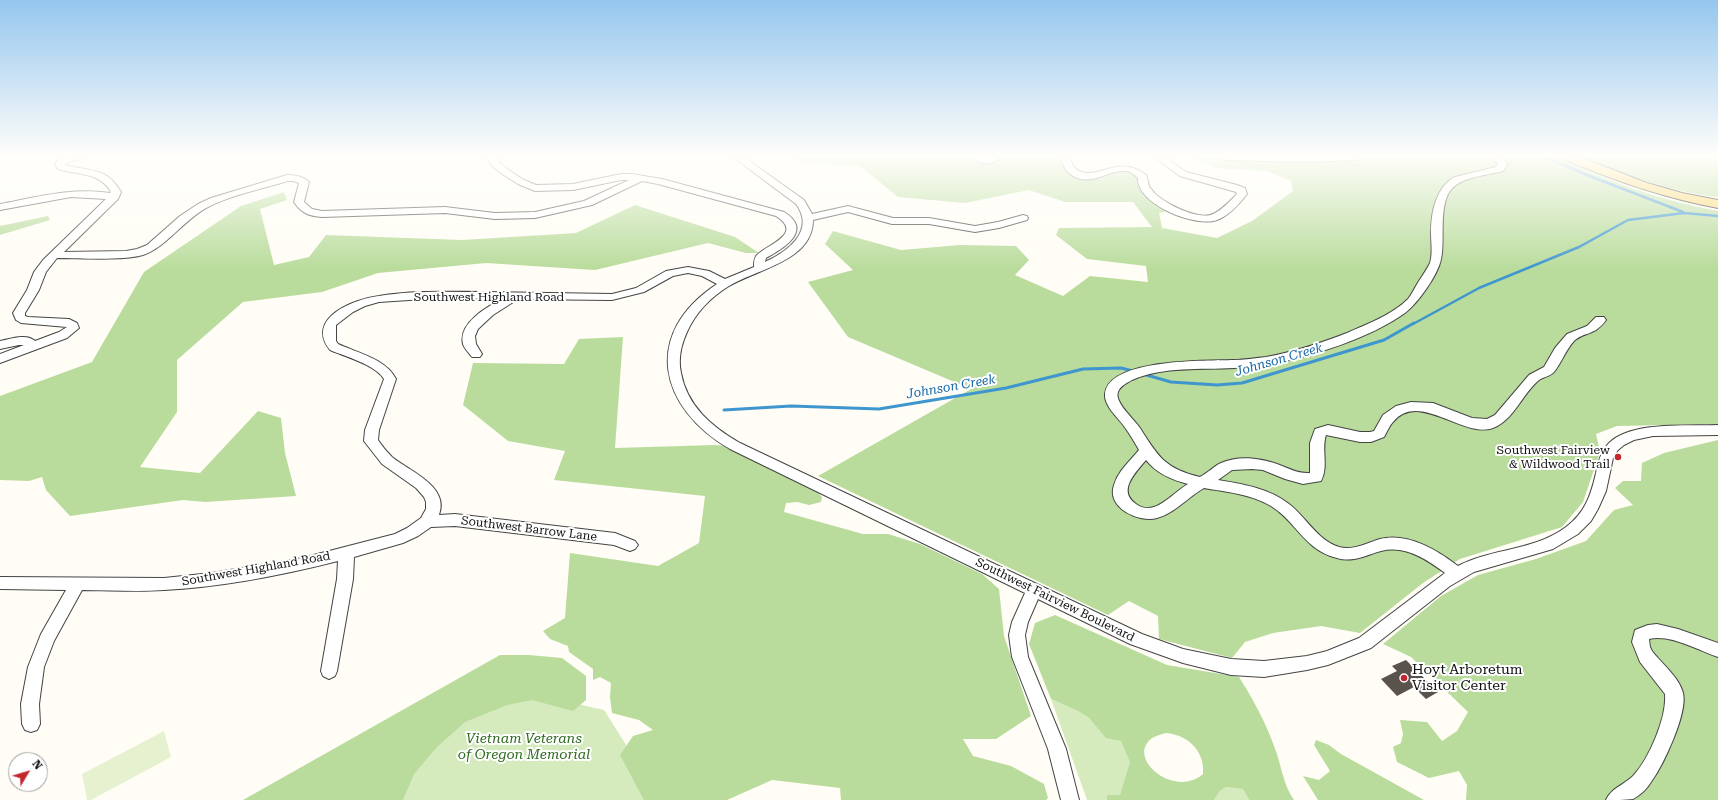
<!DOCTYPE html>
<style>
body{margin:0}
#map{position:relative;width:1718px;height:800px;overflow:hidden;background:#fffdf5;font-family:"Roboto Serif",serif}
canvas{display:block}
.north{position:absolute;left:8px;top:752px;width:40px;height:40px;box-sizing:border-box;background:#fff;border:1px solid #a0a0a0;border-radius:50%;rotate:52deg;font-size:11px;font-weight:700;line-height:16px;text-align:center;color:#111}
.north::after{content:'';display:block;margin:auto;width:14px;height:18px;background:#c4262e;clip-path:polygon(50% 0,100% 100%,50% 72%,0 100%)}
</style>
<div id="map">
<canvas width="1718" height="800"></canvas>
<div class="north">N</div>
</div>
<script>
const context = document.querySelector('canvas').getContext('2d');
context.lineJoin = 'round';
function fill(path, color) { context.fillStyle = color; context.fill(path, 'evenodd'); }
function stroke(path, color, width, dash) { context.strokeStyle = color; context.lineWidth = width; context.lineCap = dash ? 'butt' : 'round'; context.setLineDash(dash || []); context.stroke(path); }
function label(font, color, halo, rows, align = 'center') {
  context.font = font + ' "Roboto Serif",serif'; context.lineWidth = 4; context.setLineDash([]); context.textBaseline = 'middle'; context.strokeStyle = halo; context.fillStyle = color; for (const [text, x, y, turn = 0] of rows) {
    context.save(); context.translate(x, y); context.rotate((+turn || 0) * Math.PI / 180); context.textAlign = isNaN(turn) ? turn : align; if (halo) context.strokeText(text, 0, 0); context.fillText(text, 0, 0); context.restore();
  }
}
fill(new Path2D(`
 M524,692L604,710L661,800H384L432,732Z
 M1051,699L1078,711L1089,718L1106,737L1121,741L1131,762L1120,795H1107V800H1087Z
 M1226,787L1243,789L1249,800H1214L1220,791Z`), '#d5ebbd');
fill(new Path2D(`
 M794,157H1058L1070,174L1092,180L1106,177L1119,171L1132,173L1138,178L1137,185L1146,196L1169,211L1159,213L1162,228L1217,238L1252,221L1293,191L1291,181L1268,171L1216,168L1194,157H1556C1611,182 1659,200 1718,211V424L1617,426L1596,434L1600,452L1583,502L1562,527L1460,559L1423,583L1360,633L1321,626L1273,633L1245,642L1232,658L1159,639L1158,616L1129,601L1108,615L818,476L971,389L848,337L808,282L853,270L825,244L833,231L901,250L960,245L1016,246L1029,260L1015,275L1063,296L1090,276L1148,282L1146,266L1087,259L1056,235L1059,228L1152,227L1133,202H1065L1029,190L965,203L898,197L860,166L801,162Z
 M1585,157H1718V197C1671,192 1628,176 1585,157Z
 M284,192L287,200L260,209L274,265L309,257L326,235L462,240L576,233L635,205L735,237L759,253H746L708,243L595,270L486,263L378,273L322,292L243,302L177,360V412L140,467L200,473L258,411L281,418L285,453L296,496L205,502L183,500L70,516L46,490L42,477L29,481L0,480V396L92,362L144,272L241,206Z
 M48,216L50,220L0,235V226Z
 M623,337L615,448L714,445L735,446L808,481L822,497L821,502L809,505L797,502L786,503L784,512L863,534H888L920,544L982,574L999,589L1004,636L1031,716L996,739H963L973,756L1011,766L1044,784L1048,798L1046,800H841L840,788L772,780L727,800H644L620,755L633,736L653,730L639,720L612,713L610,697L611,683L600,677L593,680V669L569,652L568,646L550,639L543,631L565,618L570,553L658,566L699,543L705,496L554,480L565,451L508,441L463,405L473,363L564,364L579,339Z
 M1718,440V800H1466L1467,785L1459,771L1429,778L1397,762L1393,747L1401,743L1403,734L1400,720L1427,722L1442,741L1457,731L1468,712L1411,657L1383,644L1441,596L1478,575L1536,559L1586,541L1614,510L1633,505L1615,488L1623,481H1641L1642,463L1664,453Z
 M1055,615L1167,665L1239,677C1253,699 1265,721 1274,746C1281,763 1283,785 1294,800H1249L1243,789L1226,787L1220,791L1214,800H1107V795H1120L1130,762L1121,741L1106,738L1089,718L1078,711L1051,699L1029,644L1035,623ZM1166,733C1188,735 1205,751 1203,774C1173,800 1123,755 1154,737C1158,735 1162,734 1166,733Z
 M500,655H529L562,658L586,676V700L573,711L532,700L507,705L465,722L437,747L414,774L403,800H243Z
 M1316,740L1329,745L1341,754L1424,800H1318L1303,776L1319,780L1330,771L1314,745Z`), '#b9dc9c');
fill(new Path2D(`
 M164,731L171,757L91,800H87L82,774Z`), '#e6f2cf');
stroke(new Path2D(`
 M1546,157L1587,175L1683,212
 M1413,324L1479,288L1579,247L1628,220L1684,213L1718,216`), '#3f96cf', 2.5);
stroke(new Path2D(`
 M1143,374L1171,382L1217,385L1242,383L1384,340L1414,323
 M724,410L791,406L879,409L1006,388L1083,369L1121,368L1133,371`), '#3f96cf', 3);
fill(new Path2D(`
 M1406,660L1438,692L1426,699L1414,687L1397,696L1381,679L1397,671L1392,666Z`), '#5a524d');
const minor = new Path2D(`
 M67,157H82L80,159L66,163L65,165C90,172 106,166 121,192L118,199L64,252L126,251L137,249L147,245L180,216L198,204L211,198L287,175C295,175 303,176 309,182L304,202L312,209L322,211L445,207L495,213L535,212L584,201L629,180H621L573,190L535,191L518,184L504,175L493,167L486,157H496L500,163L510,171L524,180L536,185L573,184L621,174H632L662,179L784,212C813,230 785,248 766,258L765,262C787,252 816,231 796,204L733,157H744L804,200L812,214L848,206L893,218H929L975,226L998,222L1023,215L1027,216L1028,218L1027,220L999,228L975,232L929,224H892L848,212L813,220C813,261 757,269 729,286C711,297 696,312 687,332C681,345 678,359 681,373C687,406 712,427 740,443L1142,634L1183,649L1231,659L1264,661L1307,656L1327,651L1359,638L1445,573C1426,559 1405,545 1381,551C1366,555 1353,563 1337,558C1304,550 1297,522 1271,506C1251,494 1226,492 1204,488C1188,497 1175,513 1157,518C1139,523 1106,508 1114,485C1118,471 1130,461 1139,450C1135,443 1131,436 1126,429C1120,419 1104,407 1105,394C1108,358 1208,361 1233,360C1244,360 1255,358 1266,357C1294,352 1321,343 1347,333C1367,324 1392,315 1408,299C1412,294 1415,287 1419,281C1423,275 1427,269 1430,263C1433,253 1431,243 1431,233C1431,212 1436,187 1455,177L1496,167L1498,164L1491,157H1501L1508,164L1503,171C1488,175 1469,176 1456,185C1436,198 1446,240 1441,259C1438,275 1418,303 1405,313C1370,338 1313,356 1271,364C1259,366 1246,367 1234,368C1199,370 1165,366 1132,380C1127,383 1120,386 1118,392C1114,402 1134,419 1140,428C1158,457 1166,469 1200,477C1208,473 1214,466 1221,463C1238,455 1260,458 1277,464C1288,468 1298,474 1310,473V443L1315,429L1328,425L1360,432H1370L1374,431L1383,415L1396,406L1411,402L1433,403L1472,418L1487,419L1495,415L1529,375L1544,367L1555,348L1567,334L1587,326L1596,317H1604L1606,320C1595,336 1583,332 1574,341C1565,351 1562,362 1554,372C1551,376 1543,377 1539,380C1522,394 1514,420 1493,428C1463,439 1419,390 1393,422C1389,426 1387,432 1384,437L1371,442H1360L1326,435C1321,450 1329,466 1321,481L1303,484L1285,479L1263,470L1252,469L1232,470L1218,480C1242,484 1269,488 1289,504C1306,517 1317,540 1339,547C1353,551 1367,543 1380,539C1408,532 1437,550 1458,566C1492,548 1534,551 1566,527C1585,513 1591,495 1596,473C1598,462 1601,451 1609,443C1631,421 1689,426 1718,425V435L1653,436L1634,440L1624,445L1618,450L1613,458L1606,491L1598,509L1591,521L1578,534L1553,549L1474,572L1450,586L1371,648L1328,665L1307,670L1264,677L1231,675L1183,663L1130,644L1038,599L1028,622L1025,635L1028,657L1066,749L1079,800H1061L1048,749L1012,657L1009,635L1012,622L1025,593L730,449C659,408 641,334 717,284L702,276L688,273L673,276L644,292L612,300L518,299L493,315L478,329L475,336L476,344L482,354L480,357H472C469,353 464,348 463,344C458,323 487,307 502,299L439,298L379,302L365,306L353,312L336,325V341L338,344C358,353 386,359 396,379L379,430L378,440C382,446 387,452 392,457C409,471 450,486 439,515L455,514L615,533L635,541L638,545L635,549L630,551L614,545L455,526L431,527L418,536L403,543L354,557L353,579L337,671L335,676L329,679L323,676L321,671L337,579L338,561C283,575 222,587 164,590C137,592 109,590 82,590L54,641L44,667L39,704L40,724L37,730L31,732L25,730L22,724L21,704L28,667L41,634L66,590L0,589V577L164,578L212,573L302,558L395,534L407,528L421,518L426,509V502L424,497L416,488L382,464L364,441L365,430L384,379C376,365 344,356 330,350C305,318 354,299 379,296C413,290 450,292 485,292C527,293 570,293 612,294L636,288L666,271L688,267L709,271L725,279L754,267C754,262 754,258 757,255C768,244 804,234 776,216L658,184L642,181L592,205L535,218L495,219L445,213L322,217C309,216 301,213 294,202L299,183L293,181H288C261,189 231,195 206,208C184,220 165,248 143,255C121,261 81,258 57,258L46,272L39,290L25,313V316L28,317L69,319L77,323L79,328L67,338L0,363V354L24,345H19L0,349V341C10,339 27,333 35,341L59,332L67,327L21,323L16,320L13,313L27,290L34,272L43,260L106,199L71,197L0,210V204C37,197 73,187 110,193L111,192C100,172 77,175 58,169L55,164C59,159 62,158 67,157ZM1146,460C1156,473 1172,480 1188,484C1176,491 1166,503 1154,507C1148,509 1141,508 1136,504C1117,491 1135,473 1146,460Z
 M973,157H1000C993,165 980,166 973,157Z
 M1059,157H1069C1071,160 1072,165 1075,168C1095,185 1116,152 1146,175C1149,180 1147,185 1151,189C1160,202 1198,221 1213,214C1222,210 1230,201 1237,194L1236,192L1180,176L1154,157H1165L1186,172L1237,185L1245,188L1247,194C1240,203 1229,216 1217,220C1196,228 1136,204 1138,178C1136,176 1133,174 1130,172C1112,165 1088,193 1067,171C1064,167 1062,161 1059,157Z
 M1220,157H1362L1357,160L1306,162L1225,160Z
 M1657,624L1678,629L1718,643V657C1697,650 1671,634 1649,639L1650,647L1652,651C1662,664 1679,677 1683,693C1688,713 1663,766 1651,782C1647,789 1640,795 1633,799C1626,800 1613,800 1606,800C1611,788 1624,785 1633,776C1649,759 1667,717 1665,694L1640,662L1632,642L1635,630L1648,625Z`);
const major = new Path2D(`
 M1564,157H1580L1647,183L1682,193L1718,200V208C1665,198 1615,181 1566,160Z`);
stroke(minor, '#444', 2);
stroke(major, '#222', 2);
fill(minor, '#fff');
fill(major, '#f9d66b');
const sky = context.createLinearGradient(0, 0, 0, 269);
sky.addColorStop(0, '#95c6ee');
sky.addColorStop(0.58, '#fffefa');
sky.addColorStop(1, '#fffefa00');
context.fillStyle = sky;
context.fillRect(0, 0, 1718, 269);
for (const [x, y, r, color] of [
 [1618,457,4,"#c4262e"],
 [1404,678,4,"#c4262e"]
]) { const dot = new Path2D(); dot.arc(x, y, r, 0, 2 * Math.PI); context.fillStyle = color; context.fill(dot); stroke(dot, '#fff', 1.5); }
label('12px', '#111', '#fff', [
 ["Southwest Highland Road",489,297],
 ["Southwest Barrow Lane",529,529,7],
 ["Southwest Highland Road",256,569,-10],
 ["Southwest Fairview Boulevard",1055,600,26]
]);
label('12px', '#111', '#fff', [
 ["Southwest Fairview",1610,450],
 ["& Wildwood Trail",1610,464]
], 'right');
label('italic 13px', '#1768a6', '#fff', [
 ["Johnson Creek",1279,360,-16],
 ["Johnson Creek",951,387,-10]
]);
label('14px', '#111', '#fff', [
 ["Hoyt Arboretum",1412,670],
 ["Visitor Center",1412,686]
], 'left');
label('italic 14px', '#2f6b1f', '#fff', [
 ["Vietnam Veterans",524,739],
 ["of Oregon Memorial",524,755]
]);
</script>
